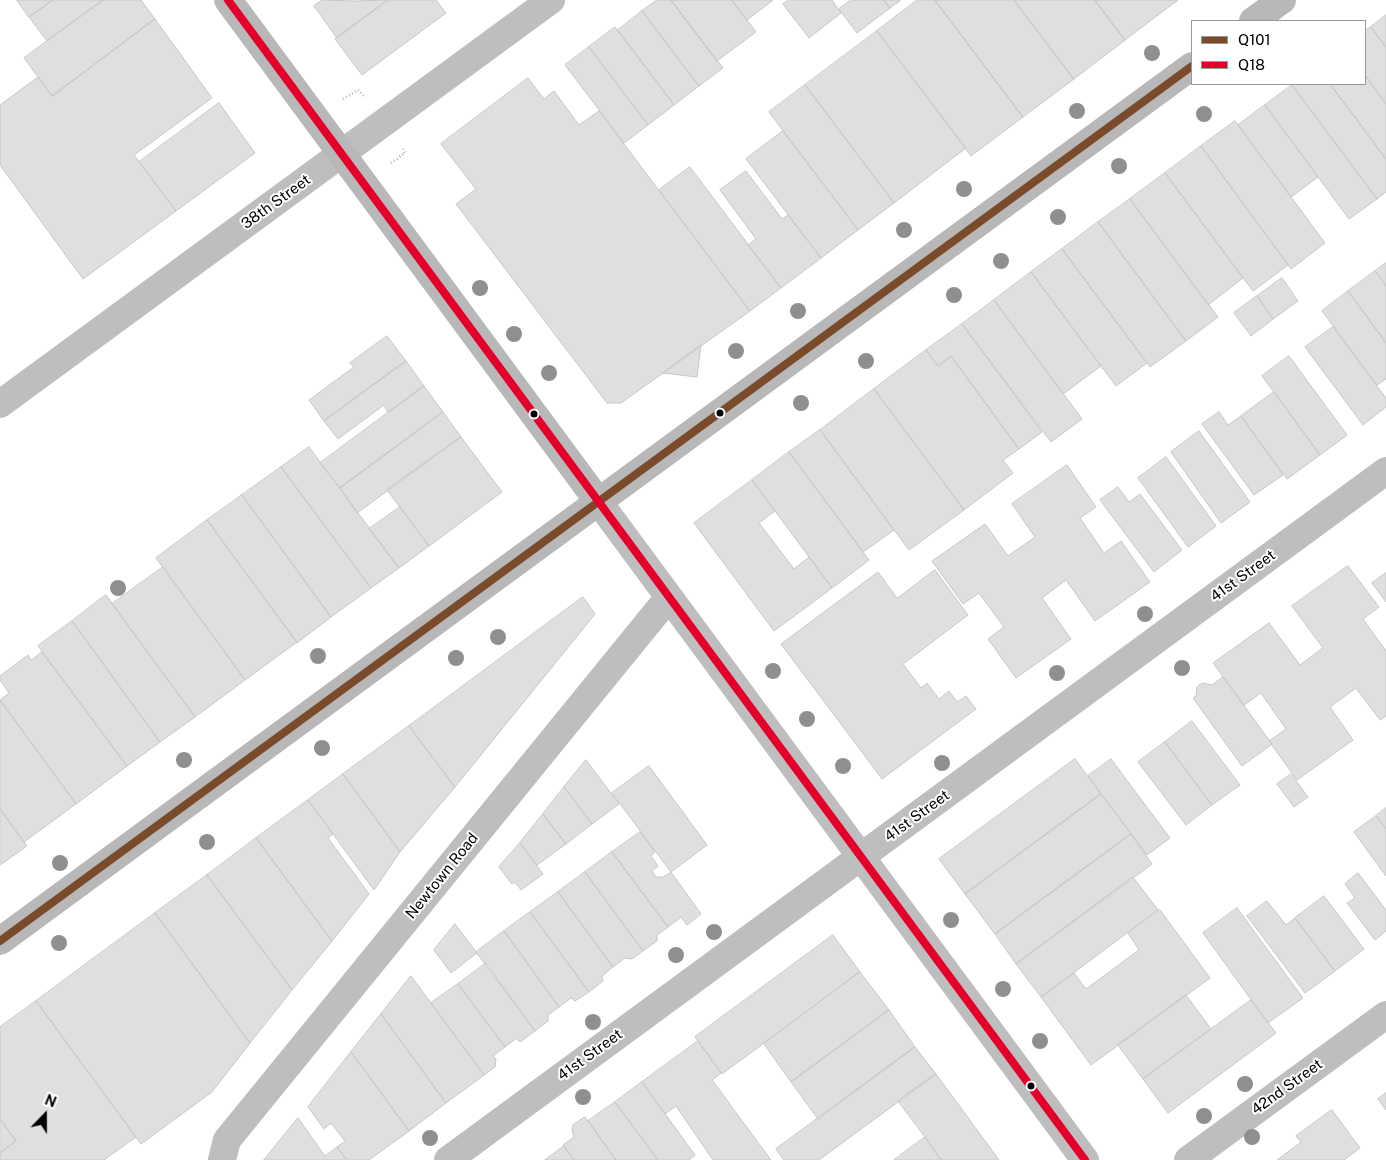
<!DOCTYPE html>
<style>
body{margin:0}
#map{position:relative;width:1386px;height:1160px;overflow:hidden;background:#fff;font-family:"Public Sans",sans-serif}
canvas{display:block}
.legend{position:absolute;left:1191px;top:20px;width:175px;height:65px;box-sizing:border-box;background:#fff;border:1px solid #999;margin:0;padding:6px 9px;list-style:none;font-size:15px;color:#000}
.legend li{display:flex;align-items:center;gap:10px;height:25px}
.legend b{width:25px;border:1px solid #999}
.north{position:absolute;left:20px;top:1090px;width:50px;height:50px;-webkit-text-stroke:4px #fff;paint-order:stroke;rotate:22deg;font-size:14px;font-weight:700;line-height:20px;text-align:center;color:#000}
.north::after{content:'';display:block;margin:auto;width:18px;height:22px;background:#000;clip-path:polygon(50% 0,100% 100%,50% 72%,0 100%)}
</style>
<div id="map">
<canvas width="1386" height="1160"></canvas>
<ul class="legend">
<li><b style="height:6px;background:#7a4b2a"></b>Q101</li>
<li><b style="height:6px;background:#e4002b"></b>Q18</li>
</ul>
<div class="north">N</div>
</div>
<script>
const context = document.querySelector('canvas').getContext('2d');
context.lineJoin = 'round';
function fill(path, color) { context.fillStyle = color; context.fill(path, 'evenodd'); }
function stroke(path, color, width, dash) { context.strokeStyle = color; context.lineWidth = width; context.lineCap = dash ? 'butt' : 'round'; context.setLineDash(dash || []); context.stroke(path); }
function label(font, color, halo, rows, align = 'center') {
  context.font = font + ' "Public Sans",sans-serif'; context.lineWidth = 4; context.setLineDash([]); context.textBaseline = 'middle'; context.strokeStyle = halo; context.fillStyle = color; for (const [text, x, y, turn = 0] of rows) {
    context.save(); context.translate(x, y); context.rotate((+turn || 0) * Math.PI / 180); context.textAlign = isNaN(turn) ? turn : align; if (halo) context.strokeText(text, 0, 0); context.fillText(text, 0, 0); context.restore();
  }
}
const building = new Path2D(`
 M17,0H53L29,17Z
 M53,0H103L47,41L29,17Z
 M103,0H141L155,19L52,96L24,58Z
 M322,0L354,1L388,0L337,38L314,6Z
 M388,0H436L446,13L362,75L335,39Z
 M657,0H671L723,68L699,86L642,11Z
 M671,0H732L756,32L717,61Z
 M732,0H773L747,20Z
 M789,0H832L841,13L809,38L783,4Z
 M851,0H884L890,8L857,33L839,9Z
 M884,0H901L890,8Z
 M917,0H935L1023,117L971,156L877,31Z
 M935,0H1014L1074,79L1023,117Z
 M1014,0H1095L1125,40L1074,79Z
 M1095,0H1178L1125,40Z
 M642,11L699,86L674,105L618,30Z
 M1386,15V47L1371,27Z
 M155,19L212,98L134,155L176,211L83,279L0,165V105L38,77L52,96Z
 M615,27L674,105L648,125L589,47Z
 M1371,27L1386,47V104L1365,75V31Z
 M877,31L966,148L894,203L805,85Z
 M589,47L648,125L624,143L565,65Z
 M1365,75L1386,104V159L1330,84H1365Z
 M528,78L544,99L554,91L579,125L599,111L750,311L621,403H607L456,204L476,189L441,144Z
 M1293,84H1330L1386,159V192L1377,199L1292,85Z
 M805,85L894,203L858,230L769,112Z
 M1292,85L1377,199L1349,219L1265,105Z
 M219,103L255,153L176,211L139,162Z
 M1265,105L1318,177L1291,197L1238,125Z
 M1235,121L1325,243L1291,269L1201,146Z
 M783,131L858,230L821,258L746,159Z
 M1201,146L1288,265L1253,291L1165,173Z
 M690,167L781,288L750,311L659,190Z
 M746,171L782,219L788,215L821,258L781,288L748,245L756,239L720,190Z
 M1165,173L1243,278L1208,305L1130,199Z
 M1130,199L1218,317L1186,341L1098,222Z
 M1098,222L1186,341L1150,367L1062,249Z
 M1062,249L1147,363L1116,386L1031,272Z
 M1386,263V286L1375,271Z
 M1375,271L1386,286V343L1348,291Z
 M1031,272L1101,366L1063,394L994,300Z
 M1282,278L1298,301L1273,319L1257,296Z
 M1348,291L1386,343V379L1377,385L1322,311Z
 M1257,296L1273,319L1251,336L1234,313Z
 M994,300L1082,419L1051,442L962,324Z
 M962,324L1042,432L1019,449L951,356L938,366L926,350Z
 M1333,327L1386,398V407L1363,425L1305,347Z
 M387,336L406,361L324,421L309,400L354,367L350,363Z
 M701,345L697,377L663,373Z
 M926,350L938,366L951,356L1019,449L1003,460L1013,473L964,510L874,389Z
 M1289,356L1347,435L1320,455L1262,376Z
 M406,361L424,386L388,413L384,405L338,439L324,421Z
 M424,386L443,412L340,488L320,463Z
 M874,389L964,510L909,550L820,430Z
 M1274,392L1320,455L1287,479L1241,416Z
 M443,412L461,437L357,513L340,488Z
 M1219,412L1228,425L1241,416L1283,475L1254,495L1202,424Z
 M820,430L894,530L863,552L789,452Z
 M1199,431L1250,502L1221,523L1171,452Z
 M461,437L502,492L429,546L387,490Z
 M309,447L399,568L371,588L281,467Z
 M789,452L869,560L832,588L752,480Z
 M1166,457L1216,526L1188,547L1138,478Z
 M1067,465L1096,507L1080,518L1104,553L1121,541L1150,582L1095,621L1066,580L1042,598L1071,639L1016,678L988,639L1004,627L979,593L963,604L932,561L985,524L1008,556L1035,537L1012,504Z
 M281,467L371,588L331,617L242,495Z
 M752,480L775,511L759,523L794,569L809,557L832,588L774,631L694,523Z
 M1118,487L1129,502L1140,494L1182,550L1154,572L1100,500Z
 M242,495L331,617L297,643L207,520Z
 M400,507L429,546L399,568L369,529Z
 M207,520L297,642L245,680L156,558Z
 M1348,566L1379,607L1363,619L1386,651V716L1380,720L1356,688L1330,707L1353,740L1297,780L1269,741L1286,729L1261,693L1244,705L1213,663L1269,623L1300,665L1323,648L1292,606Z
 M163,567L245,680L195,717L112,604Z
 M935,570L968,615L903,664L921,688L927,683L939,699L949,691L957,702L966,696L976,709L882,779L781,644L878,572L897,598Z
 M1386,573V602L1372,583Z
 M106,595L195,717L160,742L72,621Z
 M583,597L595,614L455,787L409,726Z
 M72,621L160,742L127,766L38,646Z
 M42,652L127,766L76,804L0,700L9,693L0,680V676L28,655L31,660Z
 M1223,677L1272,744L1242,766L1193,698L1196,696L1197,687L1202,683L1212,685Z
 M0,700L76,804L24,842L0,809Z
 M1192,721L1240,785L1212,805L1165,742Z
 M409,726L455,787L400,852L343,774Z
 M1165,742L1212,805L1186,825L1138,762Z
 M1075,759L1101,794L965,894L939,859Z
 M1111,759L1170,838L1147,855L1088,776Z
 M586,760L619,804L592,824L564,787Z
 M649,766L707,845L671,872L612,793Z
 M343,774L400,852L374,890L308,800Z
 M1291,774L1308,797L1294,807L1277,784Z
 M564,787L592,824L566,844L543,814Z
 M1101,794L1131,834L995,934L965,894Z
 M308,800L333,834L328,838L369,894L332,941L256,838Z
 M1386,808V829L1376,816Z
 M0,809L27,846L0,865Z
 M543,814L566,844L537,865L520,843Z
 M1376,816L1386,829V876L1354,832Z
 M640,832L655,852L651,856L658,866L652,871L656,877H663L671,872L701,914L687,925L681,917L668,927L612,852Z
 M1131,834L1152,864L1016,964L995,934Z
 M256,838L332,941L292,990L207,875Z
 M520,843L543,874L521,890L515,882L512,884L499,867Z
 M612,852L668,927L657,935V941L643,951L585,872Z
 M585,872L643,951L632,959L625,958L613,967L558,892Z
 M1358,873L1386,910V931L1375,940L1347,903L1355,898L1345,884Z
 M207,875L292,990L250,1043L155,913Z
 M1133,877L1158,910L1041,997L1016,964Z
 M558,892L613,967L602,976L603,981L589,992L530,912Z
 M1324,896L1364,949L1335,971L1295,918Z
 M1267,901L1286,925L1295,918L1335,971L1305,993L1247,916Z
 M1237,908L1303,998L1268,1023L1203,933Z
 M1160,910L1210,978L1091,1065L1041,997L1074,973L1086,989L1139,950L1128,933Z
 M530,912L589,992L575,1001L571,998L559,1007L504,931Z
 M155,913L250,1043L212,1092L141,1144L36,1001Z
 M455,924L477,953L451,973L434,950Z
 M504,931L559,1007L548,1015V1021L535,1031L476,952Z
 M833,935L860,972L722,1074L695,1037Z
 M486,963L535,1031L520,1042L517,1038L505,1047L458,984Z
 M860,972L889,1010L791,1082L764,1044Z
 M411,976L484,1075L446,1103L381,1014Z
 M458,984L505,1047L493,1056L496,1059L495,1067L484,1075L431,1003Z
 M1186,995L1211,1029L1143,1079L1118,1045Z
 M1251,1000L1276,1033L1168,1113L1143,1079Z
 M36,1001L136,1137L104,1160H0V1153L16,1141L0,1119V1027Z
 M889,1010L915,1047L818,1119L791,1082Z
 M381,1014L446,1103L409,1131L351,1052Z
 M698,1041L721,1073L712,1080L771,1160H713L676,1106L665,1114L642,1082Z
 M915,1047L936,1074L819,1160H784L776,1149Z
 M351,1052L409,1131L369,1160H347L337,1147L345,1141L331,1123L324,1129L308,1107Z
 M936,1074L999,1160H941L925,1137L898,1101Z
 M642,1082L695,1155L689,1160H658L615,1102Z
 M1386,1093V1110L1378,1099Z
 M615,1102L658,1160H616L588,1121Z
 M1332,1110L1360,1148L1344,1160H1277L1301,1142L1296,1136Z
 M585,1117L588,1121L616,1160H574L563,1145L574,1137L572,1131L573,1125Z
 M298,1118L325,1156L337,1147L347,1160H264Z
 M0,1119L16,1141L0,1153Z
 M925,1137L941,1160H894Z
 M564,1146L574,1160H545Z`);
fill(building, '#dfdfdf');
stroke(building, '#c7c7c7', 1);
stroke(new Path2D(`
 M343,99L358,90L364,96
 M391,163L405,153L403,149`), '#b9b9b9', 3, [1, 2.5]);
stroke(new Path2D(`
 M0,404L551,0
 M598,501L1085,1160
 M222,1160L227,1140L669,597
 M448,1160L1386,471
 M1188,1160L1386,1015`), '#bebebe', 28);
stroke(new Path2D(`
 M228,0L598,501
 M1253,21L1282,0
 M0,941L1192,66`), '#b8b8b8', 28);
stroke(new Path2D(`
 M0,941L1192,66`), '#7a4b2a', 8);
stroke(new Path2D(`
 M228,0L1085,1160`), '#e4002b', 8);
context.fillStyle = '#8f8f8f';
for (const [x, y] of [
 [1152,53],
 [1077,111],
 [1204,114],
 [1119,166],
 [964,189],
 [1058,217],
 [904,230],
 [1001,261],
 [480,288],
 [954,295],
 [798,311],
 [514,334],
 [736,351],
 [866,361],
 [549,373],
 [801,403],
 [118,588],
 [1145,614],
 [498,637],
 [318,656],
 [456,658],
 [1182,668],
 [773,671],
 [1057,673],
 [807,719],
 [322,748],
 [184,760],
 [942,763],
 [843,766],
 [207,842],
 [60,863],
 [951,920],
 [714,932],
 [59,943],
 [676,955],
 [1003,989],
 [593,1022],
 [1040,1041],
 [1245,1084],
 [583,1097],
 [1204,1116],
 [1252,1137],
 [430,1138]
]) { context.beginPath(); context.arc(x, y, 8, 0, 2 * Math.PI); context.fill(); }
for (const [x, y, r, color] of [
 [720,413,4.5,"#000"],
 [534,414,4.5,"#000"],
 [1031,1086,4.5,"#000"]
]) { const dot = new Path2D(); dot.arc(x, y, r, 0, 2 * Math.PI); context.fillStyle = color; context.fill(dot); stroke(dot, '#fff', 2); }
label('15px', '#000', '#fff', [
 ["38th Street",276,202,-36],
 ["41st Street",1243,576,-36],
 ["41st Street",917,816,-36],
 ["Newtown Road",442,876,-51],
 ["41st Street",590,1055,-36],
 ["42nd Street",1287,1087,-36]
]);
</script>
